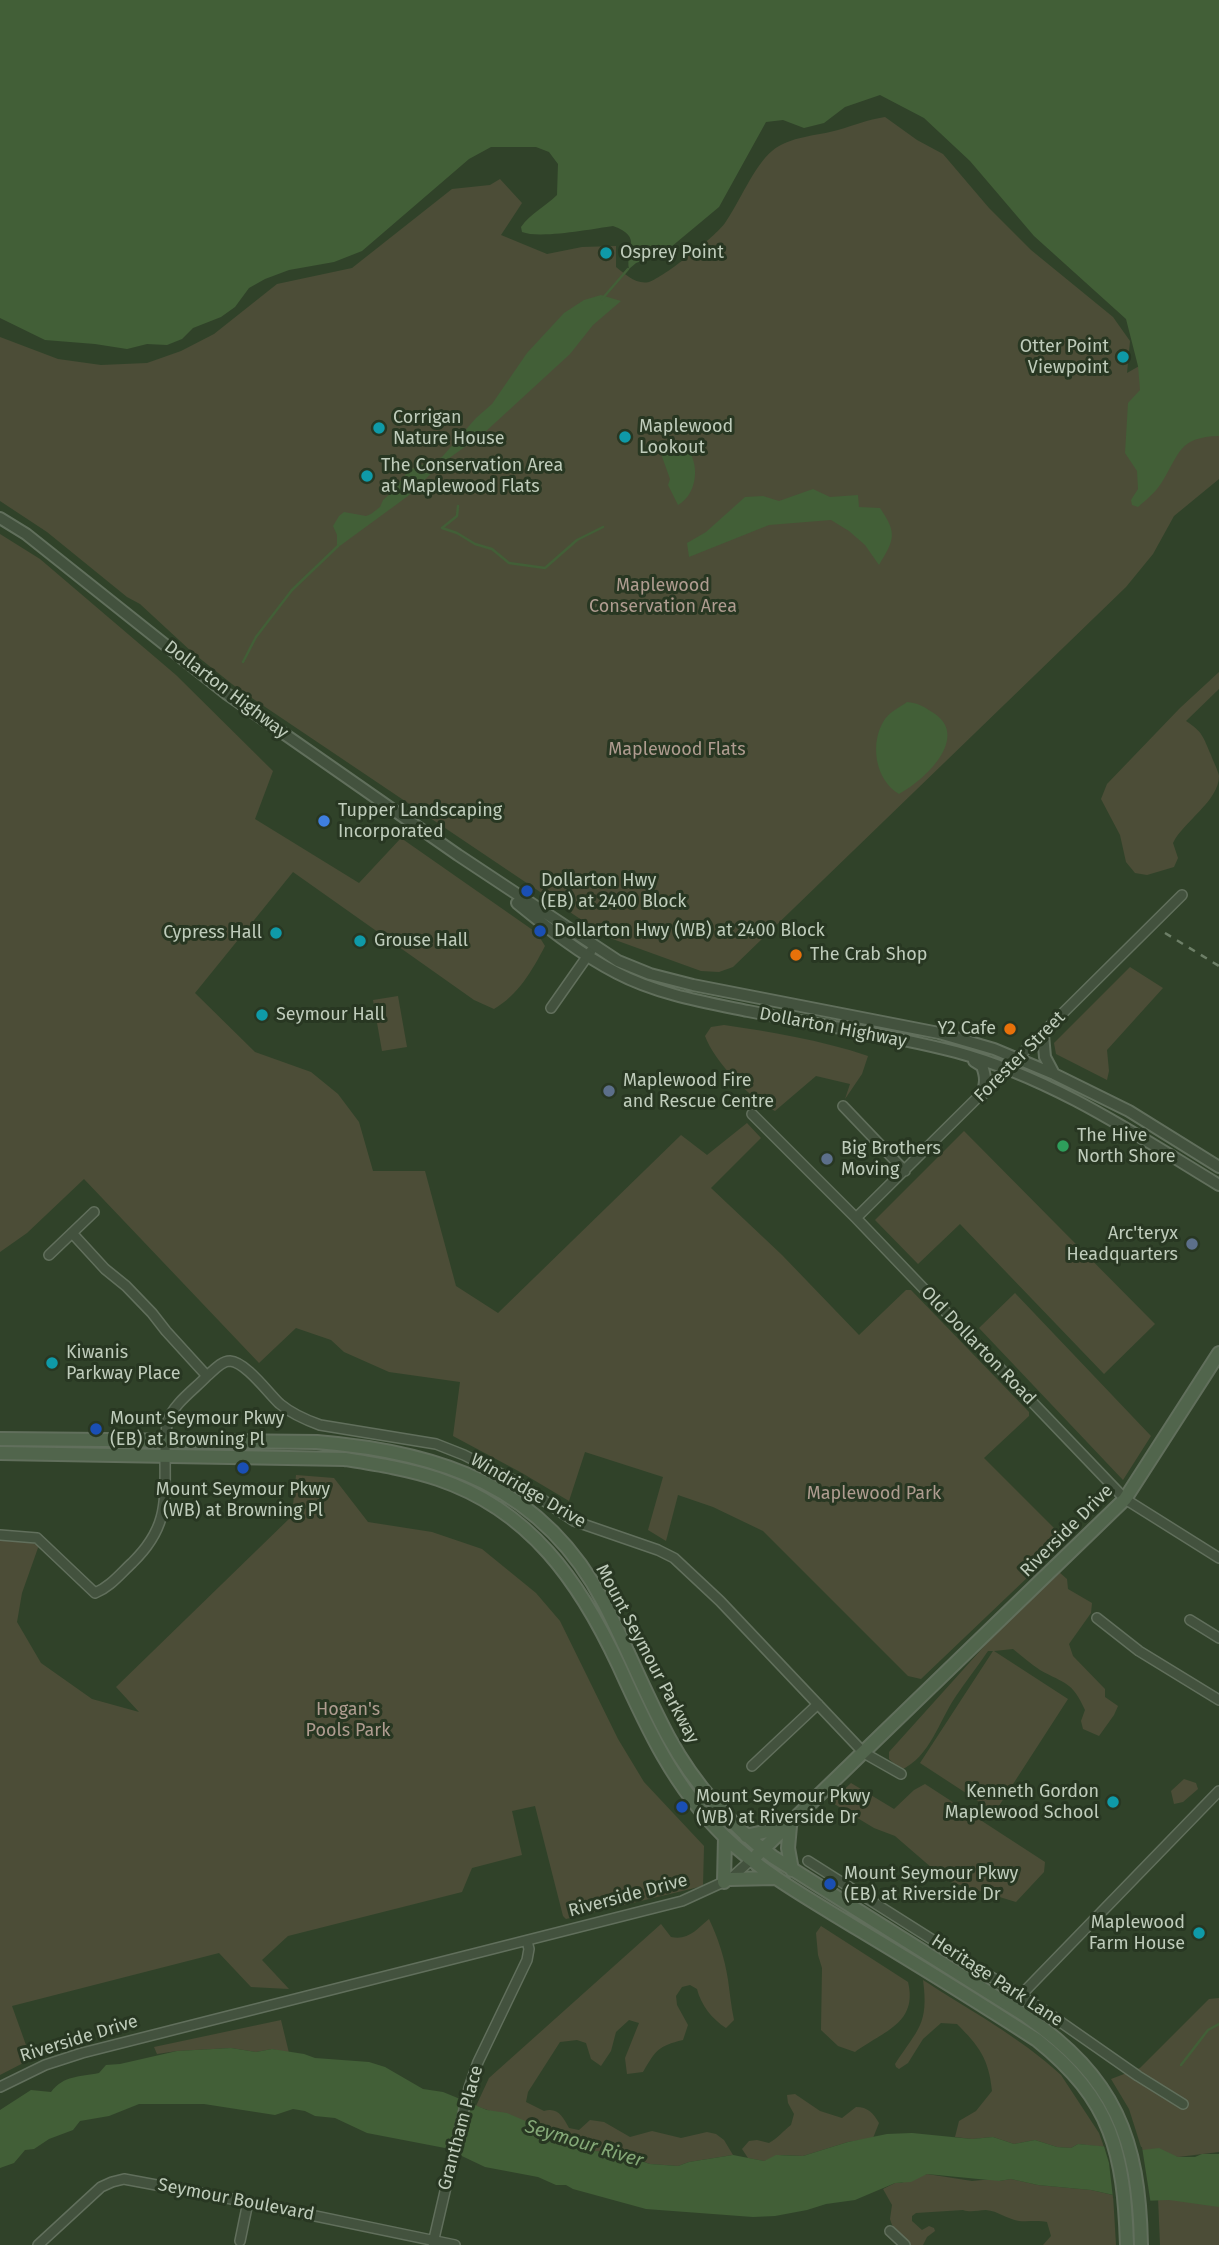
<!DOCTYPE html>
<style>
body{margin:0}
canvas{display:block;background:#304229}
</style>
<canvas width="1219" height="2245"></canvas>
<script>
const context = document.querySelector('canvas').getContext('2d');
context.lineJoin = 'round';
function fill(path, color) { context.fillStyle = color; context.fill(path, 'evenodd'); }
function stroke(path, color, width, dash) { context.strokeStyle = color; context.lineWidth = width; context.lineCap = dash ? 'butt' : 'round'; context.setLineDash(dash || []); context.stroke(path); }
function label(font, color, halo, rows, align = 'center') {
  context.font = font + ' "Fira Sans",sans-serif'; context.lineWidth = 6; context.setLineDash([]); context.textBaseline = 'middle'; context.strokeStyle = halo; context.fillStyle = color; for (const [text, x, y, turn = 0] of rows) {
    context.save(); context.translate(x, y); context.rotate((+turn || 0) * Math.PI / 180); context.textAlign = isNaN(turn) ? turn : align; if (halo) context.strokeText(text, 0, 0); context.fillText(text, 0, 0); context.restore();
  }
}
fill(new Path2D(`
 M885,117L917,140L943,154L989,208L1031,250L1113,317L1130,341L1127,373L1155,357L1219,436V479L1174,516L1153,554L1126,587L733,967L719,972L701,971L607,937L237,688L193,653L140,604L127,597L47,532L0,501V337L58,359L101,365L147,363L181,351L214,334L277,284L352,268L452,189L490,185L500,179L522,203L501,235L547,254L582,247L616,246V267C625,274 636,285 649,282C664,277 716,236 725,223C739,203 754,166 772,151C790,136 817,136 838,130C855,125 867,120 885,117Z
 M0,534L40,559L176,675L273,771L255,819L359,883L401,838L537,933L545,946C532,971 518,995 494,1009L474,1000L293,872L195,993L255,1052L311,1072L338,1094L359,1122L373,1171H425L456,1286L498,1313L681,1135L707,1155L747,1123L761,1138L711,1188L782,1255L859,1335L906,1290H911L1029,1412V1416L984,1458L1058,1532V1540L1052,1554L921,1679L908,1676L763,1531L713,1507L678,1495L666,1541L648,1530L663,1477L585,1452L569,1501L522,1473L453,1436L460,1382L389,1372L344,1352L331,1340L296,1328L259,1363L84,1179L27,1233L0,1252Z
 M1219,672V689L1186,721C1203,732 1203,737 1211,755C1213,761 1218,770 1219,776C1219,801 1183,822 1173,843L1178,858L1174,867L1147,875L1135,873L1126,862L1120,835L1101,799L1107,784L1180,708Z
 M1130,967L1163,988L1107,1050L1109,1071L1107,1080L1056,1054L1054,1043Z
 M398,996L407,1047L382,1051L373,1000Z
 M724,1025C772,1032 821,1040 868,1056L862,1074L845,1099L850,1084L816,1076L775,1111C751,1100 714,1061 705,1036L711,1027Z
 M964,1131L1155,1324L1104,1374L960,1224L918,1264L875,1220Z
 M1015,1293L1151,1436L1123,1480L979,1328Z
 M296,1475L334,1478L368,1522L432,1532L482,1549L536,1593L560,1621L618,1739L644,1782L704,1846L703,1886L566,1919L563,1916L535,1806L512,1811L522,1855L472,1868L462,1892L288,1936L262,1960L289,1989L251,1987L219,1953L12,2006L31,2059L0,2075V1540L20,1539L39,1545L22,1593L17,1622L41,1663L92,1699L139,1712L116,1687L292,1516Z
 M1059,1572L1067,1579L1068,1589L1092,1603L1091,1613L1069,1644L1073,1656L1105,1689V1697L1118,1706L1114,1715L1099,1736L1083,1729L1081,1721L1085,1710C1072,1681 1065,1684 1040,1670C1031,1664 1022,1656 1013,1649L994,1651L1068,1699L995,1812L920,1763L993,1651H988C978,1666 966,1681 956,1696C939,1721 930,1757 901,1770L889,1759V1752L1024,1602Z
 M1184,1779L1196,1783L1198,1789L1183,1802L1174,1804L1171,1791Z
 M851,1783L894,1809L914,1790L925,1784L1045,1862L1044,1872L1016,1902L947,1881L895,1836L874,1828L831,1802Z
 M709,1919C718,1938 725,1959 728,1980C730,1994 731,2006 734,2020L726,2028C712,2019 701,2005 697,1989L690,1985L682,1987L676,1996L677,2005L688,2025L683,2040C658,2046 656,2050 643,2072L627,2074L625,2058L639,2023L629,2020L616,2032L611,2051L601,2066L591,2059L586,2043L577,2040L560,2042L528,2092L526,2102L544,2111C558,2107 563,2117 569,2128L579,2130L590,2120L604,2122L630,2137L652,2131L681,2138L707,2132L716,2134L724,2140L733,2155L689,2162L678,2166L650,2164L621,2154L594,2151L542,2129L476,2106L489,2078L661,1924L671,1937C688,1941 697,1929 709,1919Z
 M821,1926L908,1982C918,2023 884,2031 855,2052L838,2046L821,2030L822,1968L818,1955L816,1933Z
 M923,1980C969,2010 1020,2037 1061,2075L1099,2133L1104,2147L1078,2144L1071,2148L1057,2147L1035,2140L1014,2144L993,2137L972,2139L955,2137L959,2121L976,2111L992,2091C989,2059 979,2046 957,2024L941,2023L923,2039L908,2063L899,2069L896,2067L895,2064C918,2029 929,2024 923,1980Z
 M1219,1998V2152L1178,2157L1142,2150L1129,2109L1111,2079L1140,2068L1209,1999Z
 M281,2020L289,2053L272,2049L256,2052L231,2048L177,2051L157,2054L154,2047Z
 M795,2094L820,2111L842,2118L856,2107C868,2107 873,2113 879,2123L873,2138L848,2142L803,2156L782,2155L764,2161L748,2158L742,2149L749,2141L757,2140L769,2143C778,2138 783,2131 791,2125L794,2114L788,2103L787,2095Z
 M927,2174L972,2181L993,2179L999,2181L1011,2179L1038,2185L1091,2190L1113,2195L1116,2245H1043L1051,2236L1047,2222C1037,2220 1028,2222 1019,2221C1007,2219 998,2211 986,2210C977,2210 972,2213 963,2210L916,2213L912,2216V2221L922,2230L929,2226L934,2228L935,2231L927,2237L923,2245H910L892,2225L890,2219L892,2205L883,2189L895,2183H901Z
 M1158,2197L1219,2204V2245H1160Z`), '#4c4d37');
fill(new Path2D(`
 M0,0H1219V436C1179,437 1180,453 1162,482C1156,492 1147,499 1138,507L1132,505L1131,500L1138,489L1137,471L1125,453L1128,403L1140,390L1138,366L1126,319L1034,236L970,161L924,118L880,95L845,107L824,123L804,128L783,120L766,122L719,207L665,252L636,263L629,269C625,250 644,237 613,226C592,229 540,239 522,232L521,227C530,214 546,206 557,195L558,164L549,152L536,147H491L469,159L362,251L334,262L289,270L265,279L249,288L235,307L221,317L193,328L182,339L167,345L147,344L127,349L95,344L45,340L0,318Z
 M601,295L621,301L593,325L570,354L484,433L441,464L408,496L337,548V535L333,526L339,516L344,512L366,516L371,514L380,507L383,500L392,492L409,470L442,457L476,418L492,404L527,353L564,313L584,300Z
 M675,441C679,444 686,447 689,451C700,468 696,495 678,505L668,485L670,479L660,451Z
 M813,489L830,497L858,495L859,507L880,508C898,534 894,540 879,565L865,545L849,531L831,520L769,525L689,557L687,543L706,532L745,497L763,496L779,501Z
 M907,702C918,703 923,706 932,712C972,736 925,780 899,794C875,780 869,742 885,719C890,712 900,707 907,702Z
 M231,2048L256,2052L272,2049L304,2054L315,2058L369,2062L385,2067L423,2089L443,2092L487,2110L507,2113L595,2151L616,2153L650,2164L678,2166L689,2162L733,2155L764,2161L776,2155L803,2156L848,2142L887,2134L912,2133L972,2139L993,2137L1014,2144L1035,2140L1057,2147L1071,2148L1078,2144L1142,2150L1159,2148L1178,2157H1195L1202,2154H1219V2207L1169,2200L1141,2201L1091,2190L1038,2185L1011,2179L999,2181L927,2174L911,2182L895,2183L855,2200L826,2204L807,2210L775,2216L753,2217L646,2209L573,2189L566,2185H556L538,2177L485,2167L445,2148L367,2133L335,2118L315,2116L305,2111L293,2109L275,2115L204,2104H139L109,2116L80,2121L73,2130L49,2139L34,2149L25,2150L14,2163L0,2168V2110L31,2090L51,2092C64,2075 80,2077 99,2073L106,2065L120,2064L177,2051Z`), '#425f37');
fill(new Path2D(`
 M1103,2143L1142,2147L1151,2205L1113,2198L1109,2163Z`), '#304229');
stroke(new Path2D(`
 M602,299L628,269
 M458,506L457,516L442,528L457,533L475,544L492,549L509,563L545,568L577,540L603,527
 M243,662L256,637L292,590L338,546
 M1181,2065L1208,2030L1219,2024`), '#425f37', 2.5);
const minor = new Path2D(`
 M551,1008L591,951
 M843,1106L905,1171
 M752,1114L856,1218L1125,1499L1219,1558
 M856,1218L1182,895
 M72,1233L105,1269L126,1286L152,1313L166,1331L207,1376C213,1371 221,1361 230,1361C246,1362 269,1394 280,1404C292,1414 306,1420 320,1425L436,1444L464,1455L515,1481L574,1521L658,1550L674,1558L720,1601L864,1753L901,1774
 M49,1255L94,1212
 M0,1535L37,1538L95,1593C110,1587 120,1574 132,1563C169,1527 165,1501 165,1453C165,1442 165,1432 168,1421C173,1404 195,1389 207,1376
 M1097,1618L1139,1651L1219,1700
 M1190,1620L1219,1638
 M752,1766L818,1704
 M808,1861L1042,2009L1138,2076L1183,2104
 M1021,1995L1219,1791
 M0,2087L45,2065L82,2053L682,1901L730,1879L751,1860
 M890,2231L905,2245
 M240,2241L248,2202
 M433,2243L469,2088L478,2062L527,1960L529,1949L527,1941
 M38,2245L101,2187L112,2182L124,2179L248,2202L455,2245`);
const tertiary = new Path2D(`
 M0,518L26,534L227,694L458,855L618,961L650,974L693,985L939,1033L994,1049L1054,1074L1129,1111L1219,1167
 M517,903C549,929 580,954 617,973C657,994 704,1002 748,1011C817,1025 888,1034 956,1052C1052,1078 1135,1134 1219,1185
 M1043,1035L1045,1057L1054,1074
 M974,1061L982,1066C986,1077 986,1083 982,1094`);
const secondary = new Path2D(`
 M0,1439L317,1442C441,1452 543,1486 604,1603C627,1647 645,1694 669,1738C694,1784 731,1826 773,1857L1026,2016C1115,2078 1139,2138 1141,2245
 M0,1453L345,1459C376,1464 408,1469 438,1479C530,1510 580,1582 619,1666C647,1728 674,1787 724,1836C763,1874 811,1900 858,1929C918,1965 978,2002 1037,2040C1112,2100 1124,2153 1127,2245
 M790,1826L788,1848L792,1870
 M746,1836L789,1826
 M757,1855L1125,1499L1219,1353
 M730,1879L774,1878
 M724,1882L725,1837`);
stroke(minor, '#616f5c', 12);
stroke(tertiary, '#616f5c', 14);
stroke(secondary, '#616f5c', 16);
stroke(minor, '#43523e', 9);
stroke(tertiary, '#43523e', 10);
stroke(secondary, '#51654c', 12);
stroke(new Path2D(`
 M1165,933L1219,966`), '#6d7f67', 2.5, [7, 7]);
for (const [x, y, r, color] of [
 [606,253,7,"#0f9aa8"],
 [1123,357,7,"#0f9aa8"],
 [379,428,7,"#0f9aa8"],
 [625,437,7,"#0f9aa8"],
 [367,476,7,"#0f9aa8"],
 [324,821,7,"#3f7fe0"],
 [527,891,7,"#1a4fb4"],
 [540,931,7,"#1a4fb4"],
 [276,933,7,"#0f9aa8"],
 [360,941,7,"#0f9aa8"],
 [796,955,7,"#e8710a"],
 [262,1015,7,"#0f9aa8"],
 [1010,1029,7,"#e8710a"],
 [609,1091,7,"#5c6f8a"],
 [1063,1146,7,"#2e9e5b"],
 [827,1159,7,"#5c6f8a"],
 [1192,1244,7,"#5c6f8a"],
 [52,1363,7,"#0f9aa8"],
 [96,1429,7,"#1a4fb4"],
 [243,1468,7,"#1a4fb4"],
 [1113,1802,7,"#0f9aa8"],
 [682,1807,7,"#1a4fb4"],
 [830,1884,7,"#1a4fb4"],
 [1199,1933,7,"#0f9aa8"]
]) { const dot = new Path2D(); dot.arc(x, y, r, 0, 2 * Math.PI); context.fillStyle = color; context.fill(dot); stroke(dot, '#283722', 2.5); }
label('18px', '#bfccbb', '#283722', [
 ["Osprey Point",620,253],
 ["Otter Point",1109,347,"right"],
 ["Viewpoint",1109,368,"right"],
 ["Corrigan",393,418],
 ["Nature House",393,439],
 ["Maplewood",639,427],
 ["Lookout",639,448],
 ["The Conservation Area",381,466],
 ["at Maplewood Flats",381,487],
 ["Tupper Landscaping",338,811],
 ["Incorporated",338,832],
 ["Dollarton Hwy",541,881],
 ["(EB) at 2400 Block",541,902],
 ["Dollarton Hwy (WB) at 2400 Block",554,931],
 ["Cypress Hall",262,933,"right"],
 ["Grouse Hall",374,941],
 ["The Crab Shop",810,955],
 ["Seymour Hall",276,1015],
 ["Y2 Cafe",996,1029,"right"],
 ["Maplewood Fire",623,1081],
 ["and Rescue Centre",623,1102],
 ["The Hive",1077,1136],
 ["North Shore",1077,1157],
 ["Big Brothers",841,1149],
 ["Moving",841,1170],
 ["Arc'teryx",1178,1234,"right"],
 ["Headquarters",1178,1255,"right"],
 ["Kiwanis",66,1353],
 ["Parkway Place",66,1374],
 ["Mount Seymour Pkwy",110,1419],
 ["(EB) at Browning Pl",110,1440],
 ["Mount Seymour Pkwy",243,1490,"center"],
 ["(WB) at Browning Pl",243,1511,"center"],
 ["Kenneth Gordon",1099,1792,"right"],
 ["Maplewood School",1099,1813,"right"],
 ["Mount Seymour Pkwy",696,1797],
 ["(WB) at Riverside Dr",696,1818],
 ["Mount Seymour Pkwy",844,1874],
 ["(EB) at Riverside Dr",844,1895],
 ["Maplewood",1185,1923,"right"],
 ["Farm House",1185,1944,"right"]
], 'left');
label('18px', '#af9c90', '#283722', [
 ["Maplewood",663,586],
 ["Conservation Area",663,607],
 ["Maplewood Flats",677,750],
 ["Maplewood Park",874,1494],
 ["Hogan's",348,1710],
 ["Pools Park",348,1731]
]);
label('18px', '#bfccbb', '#283722', [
 ["Dollarton Highway",226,690,37],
 ["Dollarton Highway",833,1028,11],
 ["Forester Street",1020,1057,-45],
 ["Old Dollarton Road",978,1346,46],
 ["Windridge Drive",528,1491,30],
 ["Riverside Drive",1067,1531,-45],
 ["Mount Seymour Parkway",647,1654,62],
 ["Riverside Drive",628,1896,-15],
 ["Heritage Park Lane",997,1981,33],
 ["Riverside Drive",79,2039,-17],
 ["Grantham Place",461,2128,-75],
 ["Seymour Boulevard",236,2200,11]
]);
label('italic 19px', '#84a877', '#283722', [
 ["Seymour River",584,2144,17]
]);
</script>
